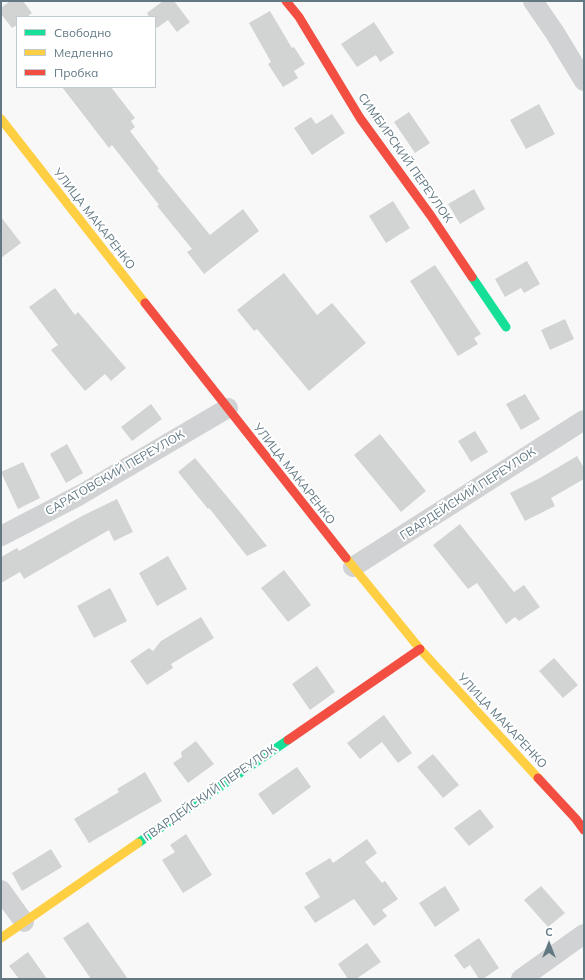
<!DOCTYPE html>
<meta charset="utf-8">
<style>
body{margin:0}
#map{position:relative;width:585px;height:980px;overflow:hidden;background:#f8f8f8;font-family:Mulish,sans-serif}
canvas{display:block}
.frame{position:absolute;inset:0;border:2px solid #627984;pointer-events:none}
.legend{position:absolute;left:16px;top:16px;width:140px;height:72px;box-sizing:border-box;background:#fff;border:1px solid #c0c9ce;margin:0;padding:5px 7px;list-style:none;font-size:12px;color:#627984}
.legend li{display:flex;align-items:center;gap:8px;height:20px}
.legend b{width:20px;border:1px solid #c0c9ce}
.north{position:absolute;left:529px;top:924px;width:40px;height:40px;-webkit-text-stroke:3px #fff;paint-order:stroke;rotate:0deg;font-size:11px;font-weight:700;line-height:16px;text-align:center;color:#627984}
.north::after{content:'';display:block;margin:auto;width:14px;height:18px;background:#627984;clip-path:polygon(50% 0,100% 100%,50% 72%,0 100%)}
</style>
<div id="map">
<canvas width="585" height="980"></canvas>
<div class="frame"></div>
<ul class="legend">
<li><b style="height:5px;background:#16e098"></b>Свободно</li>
<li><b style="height:5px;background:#ffcf43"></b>Медленно</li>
<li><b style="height:5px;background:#f24e42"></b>Пробка</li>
</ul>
<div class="north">С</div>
</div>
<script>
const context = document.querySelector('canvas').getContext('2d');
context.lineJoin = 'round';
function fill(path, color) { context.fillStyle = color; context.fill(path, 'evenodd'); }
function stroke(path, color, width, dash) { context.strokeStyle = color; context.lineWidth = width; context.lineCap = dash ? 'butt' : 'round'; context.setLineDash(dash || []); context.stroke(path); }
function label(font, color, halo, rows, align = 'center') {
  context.font = font + ' Mulish,sans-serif'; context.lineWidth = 4; context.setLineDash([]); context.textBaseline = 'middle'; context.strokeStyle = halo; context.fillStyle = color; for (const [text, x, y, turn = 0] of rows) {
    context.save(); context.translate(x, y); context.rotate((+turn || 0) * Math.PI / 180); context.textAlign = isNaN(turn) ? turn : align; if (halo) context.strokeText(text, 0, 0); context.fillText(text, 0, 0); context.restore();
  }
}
fill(new Path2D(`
 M10,1H23L32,13L27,17H17V25L12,28L1,14V8Z
 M163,1H174L190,22L177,32L168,20L157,28L155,25V17H149L147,13Z
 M270,11L292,48L294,47L305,64L294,71L298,78L283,87L268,64L271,62L249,23Z
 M374,22L394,53L380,62L376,55L357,67L341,44Z
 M62,87H111L135,118L131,121L135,127L130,131L159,169L157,170L210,235L243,209L259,231L204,274L187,252L192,249L157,206L159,205L112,145L109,148Z
 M539,104L555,134L526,149L510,120Z
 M409,112L430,143L415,153L394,122Z
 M332,114L345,133L312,155L294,128L311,117L316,124Z
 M474,189L485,209L460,224L448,204Z
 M393,201L410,228L386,243L369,216Z
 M1,217L21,243L1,258Z
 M527,261L540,284L524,293L521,288L505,297L495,279Z
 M435,265L481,334L474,338L478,344L458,356L410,281Z
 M284,273L317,315L332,303L366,343L309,391L257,329L254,331L237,310Z
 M55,288L75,315L78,312L126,368L111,381L105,374L85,391L51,350L58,345L29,307Z
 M565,319L574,339L550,350L541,330Z
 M525,394L540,419L521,430L506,404Z
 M151,404L162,419L132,441L121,427Z
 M475,431L488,452L471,462L458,441Z
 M380,434L426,491L401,512L354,455Z
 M67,444L83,473L66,483L50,454Z
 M577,456L584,468V479L551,498L555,506L525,521L510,493L540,478Z
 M195,458L244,517L267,546L247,556L209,508L208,509L178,472Z
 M23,462L40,498L18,509L1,472Z
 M117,499L133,532L114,541L109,530L24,579L20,572L1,583V557L17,548L19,551L84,515Z
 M460,524L514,592L524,585L540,607L519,621L515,617L506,624L477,583L468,589L433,545Z
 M168,556L187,589L157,606L139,573Z
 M284,570L311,605L288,622L261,588Z
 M110,588L127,621L94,638L77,606Z
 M201,617L214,638L171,664L173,668L147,685L130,661L149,648L153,651L161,641Z
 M554,658L578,685L563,698L539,671Z
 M317,666L335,692L310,710L292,684Z
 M384,715L412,753L398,763L382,742L360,759L347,743Z
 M196,741L214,764L188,783L173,763L182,757L181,752Z
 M433,754L459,785L443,798L417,767Z
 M297,767L311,787L273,815L258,794Z
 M145,772L162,801L89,843L74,819L119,792L117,789Z
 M480,809L494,827L469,846L454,828Z
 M186,834L212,875L183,893L162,860L175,852L170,845Z
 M367,839L377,853L365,862L382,883L385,881L398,899L382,910L387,916L374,926L354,899L315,923L304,907L320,897L305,873L330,858L333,863Z
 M51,849L62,867L22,891L12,873Z
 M445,886L460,910L435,927L419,903Z
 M541,886L565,913L548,927L524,900Z
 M88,922L128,979H91L63,938Z
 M479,938L499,968L483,979H479L470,965L464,969L454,955Z
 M367,943L381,962L356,979H348L338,964Z
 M28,952L47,979H19L9,966Z`), '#d2d4d4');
stroke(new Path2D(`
 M533,1L555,33L584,81
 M1,536L80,495L228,408
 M353,567L584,420
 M1,890L24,922
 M521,979L584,934`), '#d1d2d3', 20);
stroke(new Path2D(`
 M472,277L506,327
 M138,843L288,740`), '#16e098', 9);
stroke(new Path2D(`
 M1,119L145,303
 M346,558L420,649L538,778
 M1,938L138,843`), '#ffcf43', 9);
stroke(new Path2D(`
 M286,1L299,17L360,118L431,216L472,277
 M145,303L346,558
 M288,740L420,649
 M538,778L576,819L584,830`), '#f24e42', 9);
label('12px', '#627984', '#fff', [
 ["СИМБИРСКИЙ ПЕРЕУЛОК",405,158,55],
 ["УЛИЦА МАКАРЕНКО",94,219,52],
 ["САРАТОВСКИЙ ПЕРЕУЛОК",115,473,-30],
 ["УЛИЦА МАКАРЕНКО",294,474,52],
 ["ГВАРДЕЙСКИЙ ПЕРЕУЛОК",468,494,-33],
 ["УЛИЦА МАКАРЕНКО",502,721,47],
 ["ГВАРДЕЙСКИЙ ПЕРЕУЛОК",210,793,-35]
]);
</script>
